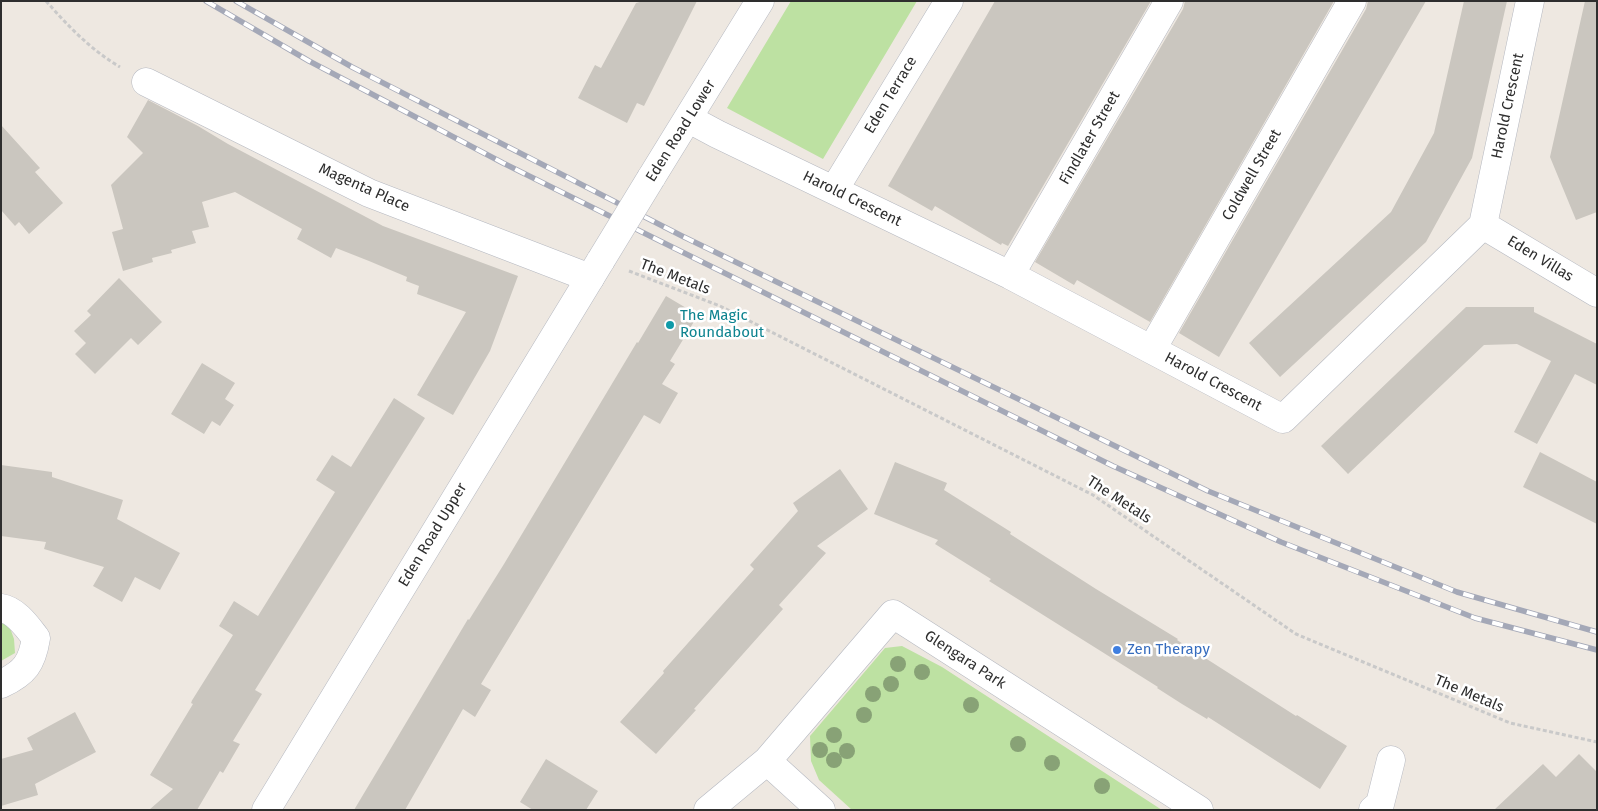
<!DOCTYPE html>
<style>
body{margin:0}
#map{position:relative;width:1598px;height:811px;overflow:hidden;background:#eee8e1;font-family:"Fira Sans",sans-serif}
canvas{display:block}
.frame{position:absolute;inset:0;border:2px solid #2e2e2e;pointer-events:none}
</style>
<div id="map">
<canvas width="1598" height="811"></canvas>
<div class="frame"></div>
</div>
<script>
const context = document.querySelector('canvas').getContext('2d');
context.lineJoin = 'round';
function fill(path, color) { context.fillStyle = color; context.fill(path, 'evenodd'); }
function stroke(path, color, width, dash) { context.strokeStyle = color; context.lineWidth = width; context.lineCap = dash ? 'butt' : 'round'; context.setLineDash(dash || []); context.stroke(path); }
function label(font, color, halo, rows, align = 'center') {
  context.font = font + ' "Fira Sans",sans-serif'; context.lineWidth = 5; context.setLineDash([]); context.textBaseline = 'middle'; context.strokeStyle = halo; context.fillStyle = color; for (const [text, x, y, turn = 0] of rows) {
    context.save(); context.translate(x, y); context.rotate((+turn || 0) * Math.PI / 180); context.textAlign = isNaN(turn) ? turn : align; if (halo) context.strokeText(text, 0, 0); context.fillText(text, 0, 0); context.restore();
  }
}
fill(new Path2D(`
 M791,1H917L823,159L727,108Z
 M1,623L9,625L14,639L15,653L1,661Z
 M902,646L942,667L1162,810H852L819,780L811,761L810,736L885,648Z`), '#bde1a2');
fill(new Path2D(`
 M643,1H697L644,106L637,103L627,123L578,98L595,65L601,68L636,3Z
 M995,1H1151L1008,246L1002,243L1001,245L935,206L932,211L888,186Z
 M1185,1H1334L1150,322L1077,280L1074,285L1035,262L1183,9Z
 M1368,1H1426L1219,357L1179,333L1366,9Z
 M1464,1H1507L1472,158L1426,242L1280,377L1249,343L1391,212L1434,133Z
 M1585,1L1597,2V212L1576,220L1550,157Z
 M148,100L198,126L228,144L383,226L518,276L490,351L453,415L417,395L466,312L417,294L419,286L406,281L407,277L369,261L336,248L331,258L297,239L302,229L235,192L202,202L209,227L192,231L196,243L171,250L172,253L152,258L153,262L123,271L112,232L123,229L111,185L143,153L127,137Z
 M1,125L40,168L35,172L63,203L29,234L19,222L15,226L1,210Z
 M119,278L162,322L138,345L131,338L95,374L75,354L86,343L74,331L91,315L87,311Z
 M666,296L698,315L670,361L675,364L662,384L678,393L660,424L644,415L481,684L491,690L475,717L463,709L405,810H354L468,619L469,620L504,564L637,342L638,343Z
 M1466,307H1534V312L1597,344V385L1575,374L1537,444L1514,432L1551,361L1517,344L1484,345L1348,474L1321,446Z
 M202,363L235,383L225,399L234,405L220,426L212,421L204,434L171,414Z
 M394,398L425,418L255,690L262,694L233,741L240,744L223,773L220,771L197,810H149L173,789L150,775L193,704L191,703L192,701L191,702L233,635L219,626L234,601L258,616L335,492L316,480L332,455L351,467Z
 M1540,452L1597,482V524L1523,487Z
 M895,462L947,483L944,490L1011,532L1010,534L1096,589L1178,639L1177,640L1296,716L1297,715L1347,746L1320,789L1208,717L1207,719L1182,704L1157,688L1158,687L989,581L991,579L935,544L938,540L874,514Z
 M1,465L52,472V477L123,500L117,519L180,553L160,590L135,577L122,602L93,586L104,567L44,549L46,542L1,536Z
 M840,469L868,509L817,546L826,553L779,605L783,609L694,709L696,710L656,754L620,722L664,673L663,671L754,569L750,565L798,511L793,503Z
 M75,712L96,752L35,784L38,795L1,806V759L33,750L27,738Z
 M1579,754L1597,772V810H1494L1543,764L1556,777Z
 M546,759L598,791L586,810H533L520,802Z`), '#cac6bf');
const street = new Path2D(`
 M146,82L369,193L590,278
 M689,119L717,134L1010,275L1283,419L1483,225L1530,1
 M834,190L949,1
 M1483,225L1597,293
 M1010,275L1169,1
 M1152,349L1352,1
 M1,608C16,610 28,628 36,638C32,663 25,673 1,684
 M767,761L821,810
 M708,810L767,761L893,614L1199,810
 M1373,810L1380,804L1391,760`);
const secondary = new Path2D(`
 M651,178L760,1
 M266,810L601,260`);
stroke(street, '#b5b8c0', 29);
stroke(secondary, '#b5b8c0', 29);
stroke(new Path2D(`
 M46,1C68,26 91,50 120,67
 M629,271L720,306L1093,495L1296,634L1510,723L1597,742`), '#c9c9c9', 3, [4, 2.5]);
stroke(street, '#fff', 28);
stroke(secondary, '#fff', 28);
const rail = new Path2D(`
 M206,1L309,61L503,163L1113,466L1281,542L1475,618L1597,650
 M236,1L352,67L682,236L1208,491L1457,592L1597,632`);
stroke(rail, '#a4a8b7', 5.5);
stroke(rail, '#fff', 4, [11]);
const secondaryBridge = new Path2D(`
 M601,260L651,178`);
stroke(secondaryBridge, '#b5b8c0', 29, []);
stroke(secondaryBridge, '#fff', 28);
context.fillStyle = '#88a276';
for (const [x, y] of [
 [898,664],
 [922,672],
 [891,684],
 [873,694],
 [971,705],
 [864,715],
 [834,735],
 [1018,744],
 [820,750],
 [847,751],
 [834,760],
 [1052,763],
 [1102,786]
]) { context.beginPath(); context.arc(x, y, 8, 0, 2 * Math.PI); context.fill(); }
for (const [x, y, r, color] of [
 [670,325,5,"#0f9aa8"],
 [1117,650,5,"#3f7fe0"]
]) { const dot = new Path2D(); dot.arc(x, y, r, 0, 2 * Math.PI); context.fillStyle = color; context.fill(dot); stroke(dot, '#fff', 2); }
label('15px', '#2e2e2e', '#fff', [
 ["Eden Terrace",891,95,-59],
 ["Harold Crescent",1508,106,-78],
 ["Eden Road Lower",681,131,-58],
 ["Findlater Street",1090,138,-60],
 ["Coldwell Street",1252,175,-60],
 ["Magenta Place",364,188,24],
 ["Harold Crescent",852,199,26],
 ["Eden Villas",1540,259,31],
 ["The Metals",675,277,21],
 ["Harold Crescent",1213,382,28],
 ["The Metals",1119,500,33],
 ["Eden Road Upper",433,535,-59],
 ["Glengara Park",965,660,33],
 ["The Metals",1469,694,23]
]);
label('15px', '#0d838f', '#fff', [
 ["The Magic",680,316],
 ["Roundabout",680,333]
], 'left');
label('15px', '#366cbe', '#fff', [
 ["Zen Therapy",1127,650]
], 'left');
</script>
